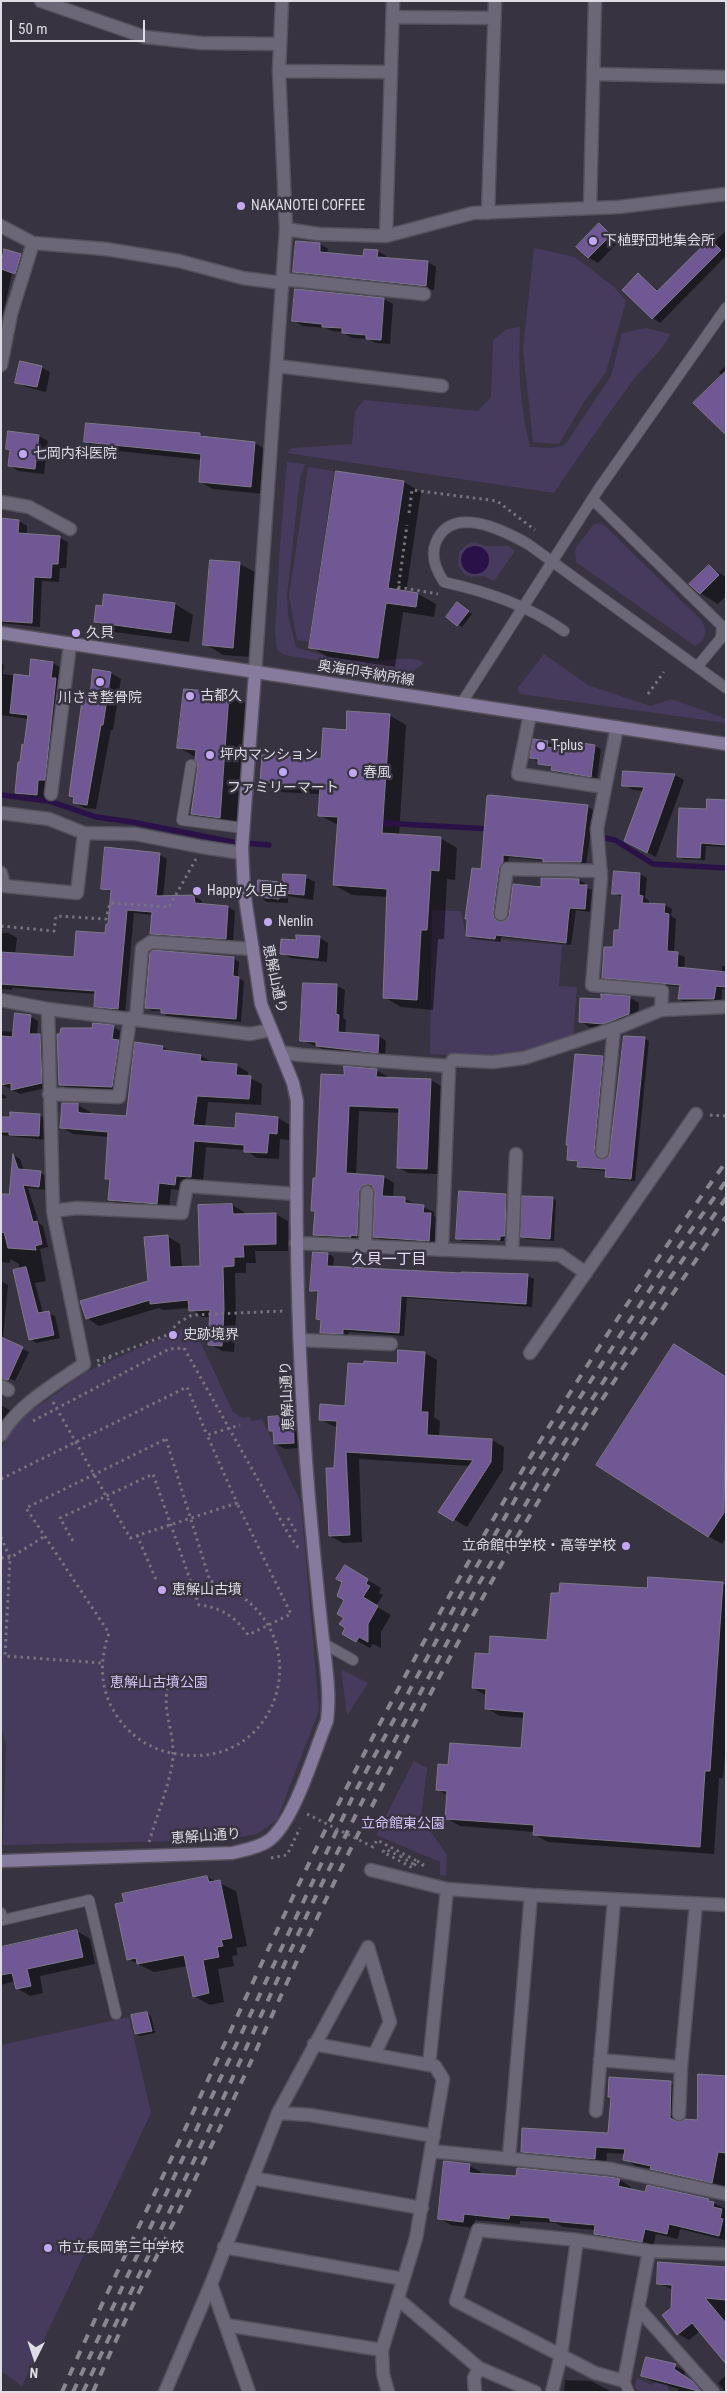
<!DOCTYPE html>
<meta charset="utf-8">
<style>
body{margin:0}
#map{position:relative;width:727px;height:2393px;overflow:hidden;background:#373340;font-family:"Roboto Condensed",sans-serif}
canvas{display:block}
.frame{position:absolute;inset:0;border:2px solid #dedce4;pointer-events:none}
.north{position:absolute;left:10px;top:2333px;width:50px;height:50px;-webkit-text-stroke:4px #373340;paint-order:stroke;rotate:184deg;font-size:14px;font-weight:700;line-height:20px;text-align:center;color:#dedce4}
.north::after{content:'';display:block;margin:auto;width:18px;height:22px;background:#dedce4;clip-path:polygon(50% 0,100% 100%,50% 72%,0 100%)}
.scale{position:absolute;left:10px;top:20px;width:135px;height:22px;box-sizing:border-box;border:2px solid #dedce4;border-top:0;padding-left:6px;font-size:15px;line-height:18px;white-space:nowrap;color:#dedce4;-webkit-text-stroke:4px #373340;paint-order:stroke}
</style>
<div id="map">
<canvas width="727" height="2393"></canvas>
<div class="frame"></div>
<div class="north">N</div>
<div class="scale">50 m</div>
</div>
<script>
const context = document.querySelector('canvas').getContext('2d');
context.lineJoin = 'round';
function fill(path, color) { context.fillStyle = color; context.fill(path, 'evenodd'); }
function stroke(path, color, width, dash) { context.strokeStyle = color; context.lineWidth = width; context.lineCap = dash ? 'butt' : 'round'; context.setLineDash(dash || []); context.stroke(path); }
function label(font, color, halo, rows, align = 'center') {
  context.font = font + ' "Roboto Condensed","Noto Sans JP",sans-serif'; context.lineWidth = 5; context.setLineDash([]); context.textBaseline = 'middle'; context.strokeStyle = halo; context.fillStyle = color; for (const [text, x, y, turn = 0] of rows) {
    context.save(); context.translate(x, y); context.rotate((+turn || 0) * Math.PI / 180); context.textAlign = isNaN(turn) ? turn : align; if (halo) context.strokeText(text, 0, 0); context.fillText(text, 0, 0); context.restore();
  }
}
fill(new Path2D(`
 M534,248L575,257L614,287L626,301L606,372L584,402L559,444L533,442L523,349Z
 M520,327C518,367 520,408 530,447L551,448L565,445L611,376L622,333L646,328L670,334C662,352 646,364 634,379C606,417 580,454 554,493L287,453L292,448L352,444L355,411L364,400L478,411L491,397L493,340L507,329Z
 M287,462L305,464L300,478L287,596L288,615L296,647C325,657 358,664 389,660C400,659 414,656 424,663L408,675L284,655L277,650L275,632L280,545Z
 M308,467L334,471L309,642L297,640L289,596Z
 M599,523L604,525L702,621L706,631L703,640L695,646L576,562L575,549L594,524Z
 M474,542L486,546H509L515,551L494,581L483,576L471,577L465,575L458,565L459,552L468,544Z
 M544,654L588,685L650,706L672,699L726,719V723L520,694L517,689Z
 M432,910L461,911L466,937L562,945L559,986L577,987L573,1038L525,1052L490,1057L430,1054Z
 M192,1324L233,1412L242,1418L250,1417L251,1421L262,1419L301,1503L319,1710L277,1820L257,1834L224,1840L3,1845L6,1744L1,1728V1450L13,1424L86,1372Z
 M341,1669L368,1683L347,1716L341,1668Z
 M414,1761L427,1768L421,1818L447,1855L446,1876L440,1875V1862L376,1835Z
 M129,2017L151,2113L22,2386L1,2371V2045Z
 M637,2378L651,2385L656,2382L667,2385L670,2392H638L635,2386Z`), '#473b5d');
fill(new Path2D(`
 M461 560a14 14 0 1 1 28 0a14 14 0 1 1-28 0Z`), '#2a1148');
fill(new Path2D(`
 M599,225L619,241L598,263L588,257Z
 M726,231V256L660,323L653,318L623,290L639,274L659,291Z
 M320,244L328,249L327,254L365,257L378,251L386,256L385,259L428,262L436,267L434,290L303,276L295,271Z
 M1,249L29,259L24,277L12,274L1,322Z
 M296,290L384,299L393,304L390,344L376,343L368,339L352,338L342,332L332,331L326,328L303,326L294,321Z
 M726,366V433L723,376L719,372Z
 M41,367L50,372L46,392L26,387L17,382Z
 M199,434L207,438L255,443L268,451L264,494L213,489L200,482L202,460L99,449L85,442Z
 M39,436L48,441L44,474L18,471L9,465L11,451L7,449Z
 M337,472L404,482L421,492L406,593L418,594L436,604L434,617L403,612L395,667L328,657L311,647Z
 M1,520L19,521L27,526V535L60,538L68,542L66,568H60L59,582L42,581L40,627L1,623Z
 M212,561L240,564L258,574L251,657L223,655L205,644Z
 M709,567L726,577V596L718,604L700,593Z
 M175,604L193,615L189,642L114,632L95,622L104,607Z
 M461,606L472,614L462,627L447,617Z
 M32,661L53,663L63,669L47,800L26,798L16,792L28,719L1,715V663L4,665L3,674L30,678Z
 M111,673L121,679L113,730H111L96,809L84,808L74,802L75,798L70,796L91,695Z
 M229,694L252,707L242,830L215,827L192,814L199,766L197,758L178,747Z
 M389,715L406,725L399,835L440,838L457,848L455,880L447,879L444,939H438L433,1010L401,1007L384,997L388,897L352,895L334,885L338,825L319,815L320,794L279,792L262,782L323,760L347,731Z
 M534,740L548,742L554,746L553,750L582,754L583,745L595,746L601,749L597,779L558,773L553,768L539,763L532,758Z
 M625,772L675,775L684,780L656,857L625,840L644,791L633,790L624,785Z
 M488,798L588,807L594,810L586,865L550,864L544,861L509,857L498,917L501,923H504L542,888L579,880L585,883L584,887L592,890L590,912L576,910L571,945L501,937V942L473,939L467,936L482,871Z
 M726,801V847L706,846L705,860L683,859L678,856L707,811Z
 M159,854L167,859L163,897L194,896L202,901V905L228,907L235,911L233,943L159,938L151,934L153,915L134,913L125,1013L103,1010L95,1006L96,994L12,988V990L1,989V933H9L17,938L15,954L75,958L106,935L109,926L112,893L102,888Z
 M640,874L647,878L645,898L649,901V904L665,905L672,909L671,916L676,919L674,953L685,957L684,969L722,973V966H726V989H722L721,1003H686L679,999L681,987L610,981L604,977L621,932L623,897L613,893Z
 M305,877L315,882L313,900L288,896V903L267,902L258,896L280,883L284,885Z
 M319,937L328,943L327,962L291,958L282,953L298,941Z
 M234,958L239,962L238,978L244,981L241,1022L167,1016L162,1011H152L146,1007Z
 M305,984L337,986L345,990L343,1018L346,1020L345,1034L379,1036L386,1041L385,1056L325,1050L301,1040Z
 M602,995L630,998L639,1003L638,1019L613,1028L589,1027L580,1021L602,1001Z
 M30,1016L38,1021L37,1035L48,1040L49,1087L20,1094L2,1085L1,1031L15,1032Z
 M113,1027L120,1031L119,1041L125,1045L119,1091L67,1088L60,1084L93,1029Z
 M644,1038L649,1041L635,1181L612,1179L607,1176V1171L584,1169L579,1166V1162L568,1159L603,1057L608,1060L599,1155L601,1161L610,1157Z
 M163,1047L173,1053L201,1056L213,1063L236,1065L248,1072V1077L262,1084L261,1105L208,1102L205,1127L236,1130L278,1118L290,1125L289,1140L280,1139L279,1159L257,1158L245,1150L206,1147L203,1183L187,1191L171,1189L169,1210L122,1206L110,1199L111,1181L106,1178L109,1137L73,1134L61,1127L63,1104L78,1105L90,1112V1115L127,1117Z
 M376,1070L387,1076V1078L431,1080L441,1086L438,1174L408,1173L398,1167L400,1113L359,1111L356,1175L384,1177L394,1183L393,1198L405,1199L434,1212V1216L441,1220L439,1246L385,1242L375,1236L376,1190L369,1197L368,1241H325L315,1234L316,1213L312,1210L317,1180L345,1076Z
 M1,1093L6,1096V1098L1,1099Z
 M40,1115L47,1120L46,1140L1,1135V1118Z
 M15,1156L20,1159L24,1171L40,1173L47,1176L46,1190L28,1188L39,1223L43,1226L48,1247L40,1249L46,1281L35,1283L43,1313H48L55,1316L60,1338L36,1343L30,1339L18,1281L19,1264L10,1259V1263L1,1262V1195H10Z
 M506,1196L510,1198L508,1238H504V1241H462L458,1238Z
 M552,1198L556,1200L554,1241L526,1239L522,1237Z
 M232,1205L244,1212V1215L276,1214L288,1221V1251H255L256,1263H246V1273H235L236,1317L234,1352L222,1351L210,1344L211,1317H202L190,1308L163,1310L159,1308L99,1326L87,1318L149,1281L167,1236L180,1244L182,1268L201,1267Z
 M328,1254L334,1257L333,1267L462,1275V1273L528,1276L534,1279L532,1307L407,1298L404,1336L349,1332L348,1336H328L322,1332V1322L317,1318L319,1294L311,1290Z
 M1,1281L8,1285L3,1339L29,1352L15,1381L1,1374Z
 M425,1353L437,1360L434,1417L440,1421L439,1437L492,1440L504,1447L503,1470L467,1527L440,1511L470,1466L359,1459L362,1542L343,1543L330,1536L338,1427L333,1426L320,1419L346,1407L398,1364Z
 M726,1378V1538L722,1544L708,1536Z
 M1,1405L13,1412L7,1422L1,1420Z
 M293,1417L302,1422L303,1448L285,1449L275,1444V1433L270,1431Z
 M345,1567L381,1588L379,1593L383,1595L376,1606L391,1615L381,1632V1648L373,1644L370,1648L343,1633L347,1627L344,1582Z
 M723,1584L726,1585V1745L723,1778H719L714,1854L548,1842L534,1834L535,1832L460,1826L446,1818L448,1796L437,1789L449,1766L522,1749L524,1718L500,1716L486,1708L487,1696L473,1688L490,1655L548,1641L648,1589Z
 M207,1877L236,1891L247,1946L236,1948L238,1955L232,1956L234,1966L218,1969L224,2002L210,2005L194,1996L187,1966L154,1972L128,1959Z
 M77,1931L90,1939L95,1964L40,1976L43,1993L30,1996L17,1988L15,1981L1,1985V1946Z
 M147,2013L151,2016L155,2033L140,2036L136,2034Z
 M726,2078V2182L723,2188L663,2175L653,2169L636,2166L625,2159L626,2154L607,2153L606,2165L533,2158L522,2151L610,2134L612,2098L609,2096L670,2082L681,2089V2123L698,2121Z
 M470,2166L481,2172L480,2175L610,2178L620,2180L631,2187L630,2190L708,2200L726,2209V2246L725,2240L680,2229L678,2239L656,2234L653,2247L606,2240L595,2234L596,2230L563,2227L556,2223L520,2221V2224L475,2220L474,2228L451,2225L440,2219Z
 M726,2268V2362L700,2331L689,2340L678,2334L672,2308L673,2290L658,2283Z
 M675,2366L685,2371L684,2376L705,2392H677L679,2389L652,2381L642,2376Z
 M726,2375V2392H725L718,2383Z
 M565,2380L591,2381L612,2392H564Z`), '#0007');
stroke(new Path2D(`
 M1,795L49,801L96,817L132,822L233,842L269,845
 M381,823L492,829
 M605,838L615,840L653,864L726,868`), '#2a1148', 5.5);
const building = new Path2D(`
 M599,223L611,235L588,258L576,247Z
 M710,239L721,250L652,319L622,290L638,273L657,291Z
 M296,241L320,243V252L363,256L364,249L378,250L377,257L428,261L426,286L293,272Z
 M4,249L21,254L15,274L1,269Z
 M295,289L384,298L381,340L366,339V335L342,333V328L322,327V324L292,321Z
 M20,361L42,366L37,387L15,383Z
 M726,371V435L693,403Z
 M86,423L200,433V436L255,442L251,487L199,482L201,454L84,442Z
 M8,431L39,435L35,469L8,466L10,450L6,449Z
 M336,471L404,481L388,588L418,593L416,607L386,603L378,658L309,648Z
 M1,518L19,520L18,533L60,536L58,564H52L51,578L34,577L32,623L1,621Z
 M210,560L240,562L233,648L203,645Z
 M709,565L719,575L700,594L689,584Z
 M104,594L175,603L171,633L94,622L96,605L102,606Z
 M457,602L469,611L457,626L446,617Z
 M31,659L53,662L51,678H56L45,780H38L37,795L15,793L18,762H20L22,744L24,745L28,715L10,713L14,674L29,676Z
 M93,669L111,672L103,725H101L87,805L73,803L74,797L69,796L83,693L90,694Z
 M184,689L229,693L220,818L191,814L198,766L195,760L196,750L177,748Z
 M347,711L390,714L382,833L441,837L439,871L431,870L427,930H421L417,1000L383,998L387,889L333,885L338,817L318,816L320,787L260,782L262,755L321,759L323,728L346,730Z
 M533,739L548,741L547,747L581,752L582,743L595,745L591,777L551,770L552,766L538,764V759L530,758Z
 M623,771L675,774L647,853L624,841L644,787L622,786Z
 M490,795L588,805L581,862H543V859L503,855V862L499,868L493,913L494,918L499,922L505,921L509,916L513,884L541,887V878L579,879V885H587L585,909L570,908L569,911L566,943L496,935L495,939L466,936L467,919H465L472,868L481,869L487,796Z
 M707,799L726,800V845L701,843L700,858L677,857L679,808L706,809Z
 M105,847L160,853L156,896L194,895L195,903L228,906L226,939L150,934L152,912L127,910L118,1009L94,1007L95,991L1,984V952L74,957L76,931L105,933L106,924H108L111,890L101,889Z
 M614,871L640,873L639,895L643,896L642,903L665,904L664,913L669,914L667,951L678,952L677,967L726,972V987L716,986L714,999H678L680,985L602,978L604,947H613L614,930H619L622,894H612Z
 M283,874L306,875L304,895L282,893Z
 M258,880L280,882L279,899L257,897Z
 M296,935L320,936L318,958L280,954L281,939L296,940Z
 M153,950L234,957L233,976L239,977L236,1019L161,1013V1009L145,1008L150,953Z
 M303,983L337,984L336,1014L339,1015L338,1032L379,1035L378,1053L316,1046V1042L300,1041Z
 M601,994L630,996L629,1014L603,1024L579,1022L580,998L601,999Z
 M15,1013L31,1015L29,1034H40L42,1083L11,1090V1083L1,1085V1036L12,1037Z
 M93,1023L114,1025L112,1039L119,1040L112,1087L59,1085L57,1034H60L61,1028H92Z
 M624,1036L645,1037L631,1179L605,1177L606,1169L577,1167L578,1161L567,1160L568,1145H566L575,1054L603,1056L594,1152L597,1158L601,1160L609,1156Z
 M135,1042L163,1046L162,1050L201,1055L200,1061L237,1064L236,1075L251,1076L249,1099L197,1096L193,1125L235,1128L236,1113L278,1117L277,1134L269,1133L267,1153L244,1152V1145L194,1141L191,1177L176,1176L175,1185L159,1183L157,1204L108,1200L110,1179H105L108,1132L60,1128L62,1103H78V1112L81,1113L126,1116Z
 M344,1066L377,1069L376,1077L431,1079L427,1169L397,1168L399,1108L349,1106L346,1173L384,1176L382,1196L405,1197V1203L424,1205L423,1213H431L429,1241L373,1237L375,1192L372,1185L368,1184L363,1185L359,1191L357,1236L351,1235V1237L313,1235L315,1211H311L313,1178H316L321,1074L344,1075Z
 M10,1112L40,1114L39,1136L9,1135V1132H1V1117H10Z
 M13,1154L18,1169L41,1171L39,1187L23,1185L33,1222L37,1221L42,1244L35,1246L36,1250L8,1248L4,1232L1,1233V1194H9Z
 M459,1191L506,1194L505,1236H500V1240L456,1239Z
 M522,1196L553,1197L550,1239L521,1237Z
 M232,1204L233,1214L276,1213V1244L243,1245L244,1257H234V1266L223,1267L224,1309L222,1346L208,1345L210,1310L189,1311L188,1300L150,1304V1300L86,1319L80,1301L148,1281L144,1237L168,1235L170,1267L200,1266L198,1205Z
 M313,1252L328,1253L327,1266L461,1273V1272L528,1274L526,1304L401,1296L399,1333L343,1329V1334L320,1333L321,1320L316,1319L318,1291H310Z
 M26,1267L38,1313L49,1311L54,1335L29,1340L13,1270Z
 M1,1337L23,1347L8,1380L1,1378Z
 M674,1344L726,1377L724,1513L708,1537L596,1465Z
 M398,1350L425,1352L421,1412H428L427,1435L492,1439L491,1462L453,1521L438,1512L473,1460L346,1452L350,1535L329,1536L326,1468H334L337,1421L319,1420L320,1404L345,1406L348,1363L364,1364V1361L397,1363Z
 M293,1415L294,1443L274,1444L273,1431H269L268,1417Z
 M345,1565L368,1579L366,1584L370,1586L363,1597L378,1606L368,1624V1642L359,1637L356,1642L342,1634L345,1628L339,1624L344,1618L337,1614L344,1600L337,1596L342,1582L336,1579Z
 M648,1577L723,1582L710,1771H705L700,1847L533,1835L534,1825L445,1819L447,1791L436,1790L438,1764L448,1765L450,1743L521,1748L524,1712L485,1709L486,1689L472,1688L475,1653L489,1654L490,1636L547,1640L551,1593H559L560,1583L647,1588Z
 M207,1876L209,1882L220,1880L232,1938L221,1940L223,1946L217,1947L219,1957L203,1960L209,1993L193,1997L184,1955L137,1964L136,1958L127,1960L115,1904L124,1902L122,1894Z
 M77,1930L83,1957L27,1969L31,1986L16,1989L12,1973L1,1975V1947Z
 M147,2012L152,2031L135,2034L131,2015Z
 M698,2074L726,2076V2153L718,2152L712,2183L650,2169L651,2166L623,2160L625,2149L596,2147L595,2159L521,2152L522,2128L608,2133L611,2097H608L609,2077L671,2081L670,2118L678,2122L685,2119L697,2120Z
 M444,2161L470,2164L469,2173L516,2176L517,2168H519L610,2177L620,2179L618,2186L645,2192L647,2185L709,2199L708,2201L714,2202L713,2207L722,2209L720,2218L723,2219L719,2236L669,2224L667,2234L645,2229L642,2242L594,2234L595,2225L550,2221V2218L510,2215L509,2219L464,2214L463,2222L438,2219Z
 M658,2262L726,2267V2300L705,2298L726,2323V2364L692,2323L677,2335L662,2315L671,2308L672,2285L657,2284Z
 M646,2357L676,2364L674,2369L692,2381L702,2392L641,2376Z`);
fill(building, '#6f5894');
stroke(building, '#7e7988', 1);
const lane = new Path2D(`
 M592,499L722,626L721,638L697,667
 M564,631C527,605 488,592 444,582C436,570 430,556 436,542C452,504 503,530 528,544L726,688
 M461,704L600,487L726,308
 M191,765L182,820L243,828
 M323,1643L353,1660
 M1,1913L3,1920L89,1900L116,2014
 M624,2381L629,2392`);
const street = new Path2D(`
 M41,1L145,37L201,43L280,44
 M393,17L494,18
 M279,71L391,72
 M593,74L726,77
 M590,208L595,1
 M488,213L495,1
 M1,226L33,243L106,249L179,261L243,278L282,283
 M286,229L318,234L386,236L473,213L619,207L726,194
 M386,236L393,1
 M282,279L424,294
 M1,365L11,314L33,243
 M277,366L442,386
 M1,502L29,507L70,529
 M255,673L286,229L279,71L282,1
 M530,714L518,774L605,787
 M617,727L597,829L601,878L592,985L662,991L661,1010
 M51,794L70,645
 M1,813L49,819L84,833L135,834L202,847L242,853
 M1,873L4,886L77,893L84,833
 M501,914L507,869L601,871
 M1,1000L48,1009L250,1034L271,1030
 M136,1019L142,948L151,942L252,949
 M280,1052L300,1055L449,1066L453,1060L493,1062L524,1058L622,1026L661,1010L726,1007
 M49,1094L119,1097L130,1018
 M602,1152L614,1029
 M53,1211L77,1208L182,1213L187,1186L296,1194
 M296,1243L560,1255L586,1273
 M365,1246L367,1192
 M442,1250L449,1066
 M512,1253L516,1154
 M300,1340L391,1344
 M530,1353L696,1114
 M1,1386L8,1390
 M1,1435C19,1404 55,1384 84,1364L53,1211L48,1009
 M371,1870L447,1889
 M314,2044L435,2066L443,2079L416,2238L382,2350L383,2374L388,2392
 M600,2060L681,2067L696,1904
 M429,2065L447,1889L531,1895L726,1905
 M596,2111L614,1900
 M278,2113L368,1947L390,2022L374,2055
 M679,2114L681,2067
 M431,2151L611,2169L726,2194
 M509,2157L531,1895
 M252,2178L422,2208
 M577,2240L478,2230L456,2301L595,2373L624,2381L649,2251
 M224,2247L403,2279
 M211,2284L249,2392
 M398,2299L479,2368L535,2392
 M638,2308L713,2392
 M226,2325L382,2350
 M165,2392L211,2284L278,2113L310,2115L434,2136
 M475,2392L474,2378L479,2368
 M552,2392L561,2355L577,2240L649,2251L726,2254`);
const secondary = new Path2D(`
 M1,633L726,744
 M1,1861L232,1853C244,1850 258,1848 268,1841C294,1823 314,1752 327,1721C331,1691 325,1661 322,1631C317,1587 313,1543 309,1499C298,1367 295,1234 297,1101L293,1083L261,1004L244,891L242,848L255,673`);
stroke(lane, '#54515c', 12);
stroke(street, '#54515c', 15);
stroke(secondary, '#54515c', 15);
stroke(new Path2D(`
 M409,513L412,490L497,501L535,530
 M398,587L438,594
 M398,590L407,525
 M648,694L664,672
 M1,926L54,931L56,916L106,919L110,903L169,907L196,859
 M710,1115L726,1116
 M97,1361L167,1335L178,1323L192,1315L283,1311
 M98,1366L112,1356
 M53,1402L130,1538L237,1503L207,1435L240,1425
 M33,1421L169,1349L184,1348L289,1535L299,1549
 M166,1439L210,1581C326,1619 285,1773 177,1754C155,1751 136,1740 122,1723C100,1696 98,1664 109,1633L26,1508Z
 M1,1479L187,1387L207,1435
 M288,1518L296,1532
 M137,1535L157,1582
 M1,1537L10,1558L5,1656L102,1663
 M73,1541L60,1518L153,1474L199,1605C220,1607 236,1617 248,1635L291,1614L237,1503
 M1,1558H10L45,1536
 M149,1842C155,1821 174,1773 173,1753C173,1722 157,1703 174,1672
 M400,1856L415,1865
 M271,1858L287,1855L300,1828
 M417,1861L423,1864L422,1867`), '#76737e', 3, [2.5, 4]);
stroke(lane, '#6c6776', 10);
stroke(street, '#6c6776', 12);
stroke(secondary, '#867a9d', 12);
stroke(new Path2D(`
 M62,2392C104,2297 150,2205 193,2112C244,2003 292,1894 347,1787C458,1570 582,1360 726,1162
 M73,2392L354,1794L470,1578L527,1479L662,1271L726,1181
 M83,2392L210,2127L312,1904L364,1798L478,1585L537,1485L670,1278L726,1198
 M93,2392C131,2303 177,2218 218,2132C253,2059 285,1985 320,1912C372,1803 428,1696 487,1590C558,1462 641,1338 726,1217`), '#898690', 4, [9, 9]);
stroke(new Path2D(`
 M307,1814L373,1847L377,1840L417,1861L413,1868L383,1852L385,1849L400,1856`), '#76737e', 3, [2.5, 4]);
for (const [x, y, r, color] of [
 [241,206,5,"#c2a7f2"],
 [593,241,5,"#c2a7f2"],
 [23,454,5,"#c2a7f2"],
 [76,633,5,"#c2a7f2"],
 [100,682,5,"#c2a7f2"],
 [190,696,5,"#c2a7f2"],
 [541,746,5,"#c2a7f2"],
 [210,755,5,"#c2a7f2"],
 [283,772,5,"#c2a7f2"],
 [353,773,5,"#c2a7f2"],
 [197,891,5,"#c2a7f2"],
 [268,922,5,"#c2a7f2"],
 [173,1335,5,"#c2a7f2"],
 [626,1546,5,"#c2a7f2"],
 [162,1590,5,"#c2a7f2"],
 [48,2248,5,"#c2a7f2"]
]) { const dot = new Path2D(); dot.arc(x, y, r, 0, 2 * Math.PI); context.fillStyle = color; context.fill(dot); stroke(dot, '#373340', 2); }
label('14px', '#dedce4', '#373340', [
 ["NAKANOTEI COFFEE",251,206],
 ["下植野団地集会所",603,241],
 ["七岡内科医院",33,454],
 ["久貝",86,633],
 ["古都久",200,696],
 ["川さき整骨院",100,698,"center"],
 ["T-plus",551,746],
 ["坪内マンション",220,755],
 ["春風",363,773],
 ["ファミリーマート",283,788,"center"],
 ["Happy 久貝店",207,891],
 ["Nenlin",278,922],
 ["史跡境界",183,1335],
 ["立命館中学校・高等学校",616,1546,"right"],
 ["恵解山古墳",172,1590],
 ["市立長岡第三中学校",58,2248]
], 'left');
label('14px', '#dedce4', '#373340', [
 ["奥海印寺納所線",366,674,9],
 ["恵解山通り",274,979,78],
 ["恵解山通り",288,1396,-93],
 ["恵解山通り",206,1837,-4]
]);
label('14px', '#d5c3f8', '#373340', [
 ["恵解山古墳公園",159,1683],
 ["立命館東公園",403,1824]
]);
label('15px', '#e5dbf8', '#373340', [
 ["久貝一丁目",389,1260]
]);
</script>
